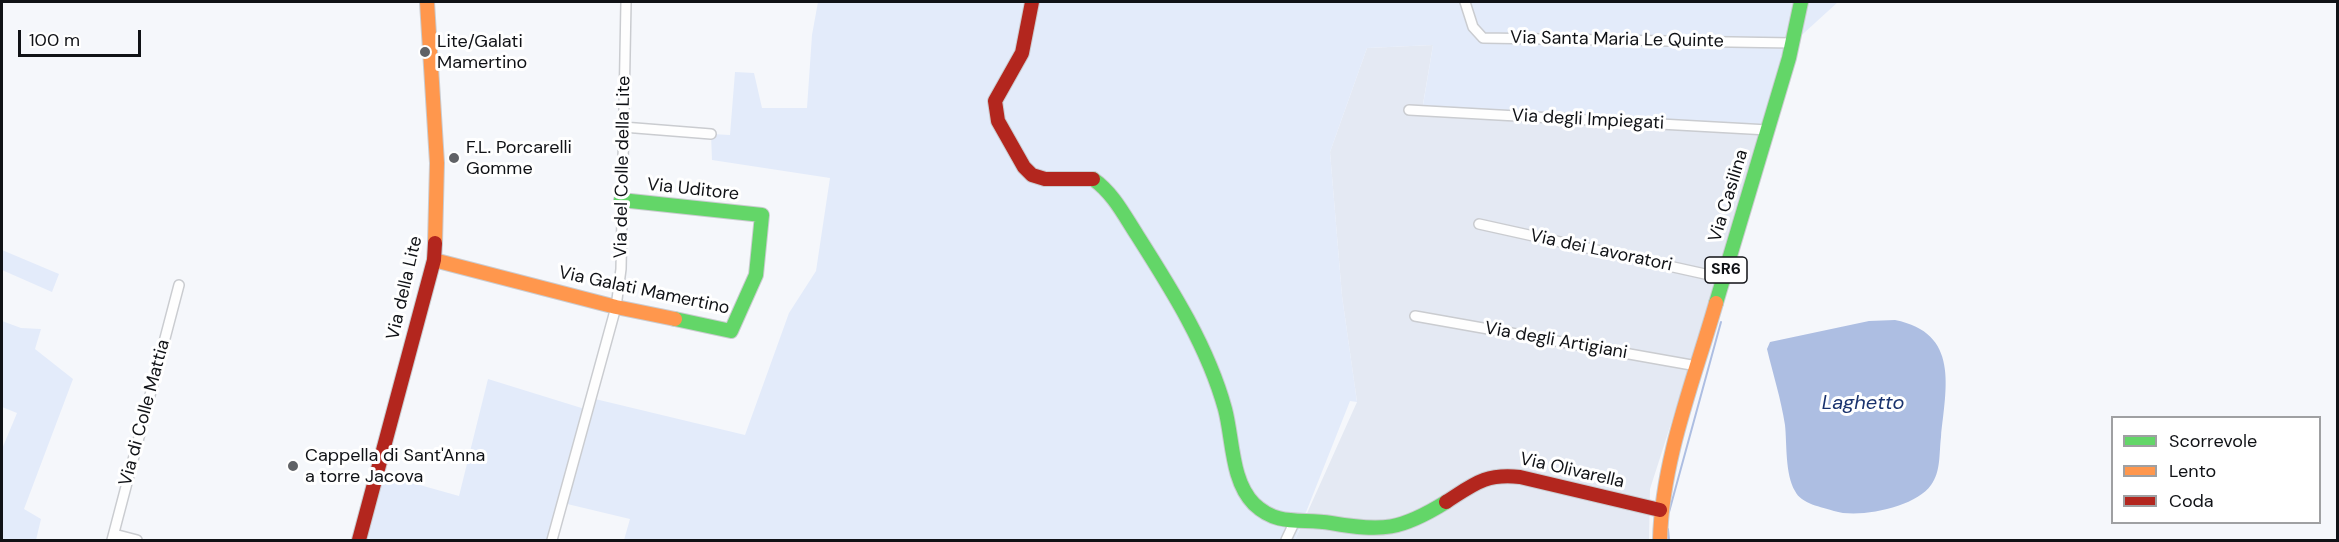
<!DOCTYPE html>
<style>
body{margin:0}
#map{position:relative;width:2339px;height:542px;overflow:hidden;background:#f5f7fb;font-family:"DM Sans",sans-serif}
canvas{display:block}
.frame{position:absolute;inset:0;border:3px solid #101216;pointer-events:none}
.legend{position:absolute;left:2111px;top:416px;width:210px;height:108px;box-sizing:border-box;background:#fff;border:2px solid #9fa0a2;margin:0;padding:8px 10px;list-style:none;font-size:18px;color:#101216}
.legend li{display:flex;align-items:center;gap:12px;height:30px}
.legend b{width:30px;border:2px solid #9fa0a2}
.scale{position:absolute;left:18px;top:30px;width:123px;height:27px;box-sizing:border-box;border:3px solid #101216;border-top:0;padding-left:8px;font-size:18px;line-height:21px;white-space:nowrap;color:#101216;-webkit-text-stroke:4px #fff;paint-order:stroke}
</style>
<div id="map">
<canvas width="2339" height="542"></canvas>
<div class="frame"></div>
<ul class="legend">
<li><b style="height:8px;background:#63d668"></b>Scorrevole</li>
<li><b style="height:8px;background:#ff974d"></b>Lento</li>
<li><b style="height:8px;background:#b3261e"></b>Coda</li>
</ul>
<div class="scale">100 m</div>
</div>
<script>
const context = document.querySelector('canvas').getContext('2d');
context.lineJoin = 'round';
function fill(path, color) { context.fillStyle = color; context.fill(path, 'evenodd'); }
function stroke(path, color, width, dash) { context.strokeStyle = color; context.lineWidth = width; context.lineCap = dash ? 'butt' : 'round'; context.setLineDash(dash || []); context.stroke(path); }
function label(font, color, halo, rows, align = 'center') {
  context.font = font + ' "DM Sans",sans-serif'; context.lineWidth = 6; context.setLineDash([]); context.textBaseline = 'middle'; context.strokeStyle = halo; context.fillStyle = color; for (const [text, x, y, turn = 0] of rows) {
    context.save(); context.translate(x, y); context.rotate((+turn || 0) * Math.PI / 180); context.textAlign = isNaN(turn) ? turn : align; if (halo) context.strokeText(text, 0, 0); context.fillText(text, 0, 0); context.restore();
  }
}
fill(new Path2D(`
 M1433,45L1422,110L1759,133L1720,271L1650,489L1649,540H1295L1357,402L1342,296L1330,152L1367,48Z`), '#e4e9f3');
fill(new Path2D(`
 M818,2H1838L1793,43L1761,128L1422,111L1433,45L1367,48L1330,152L1342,296L1357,402L1350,401L1295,540H624L630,519L563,503L552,540H357L377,473L459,496L488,379L588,410L591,398L745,435L789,313L816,271L830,178L712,160L711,134L730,135L735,72L754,73L762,108H807L812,35Z
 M2,250L59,274L52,292L2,270Z
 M2,321L21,328L41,329L35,349L73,379L24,509L41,519L36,540H2V449L17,413L2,407Z`), '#e3ebfa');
fill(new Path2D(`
 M1895,320C1960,333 1946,387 1941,437C1939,453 1941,472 1931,485C1916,507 1859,519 1834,511C1822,507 1801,504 1795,491C1785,474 1787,444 1785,425C1781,399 1773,374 1767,349L1770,342L1869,321Z`), '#adbee2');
stroke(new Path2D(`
 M1669,512L1721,322
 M1668,529L1669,540`), '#adbee2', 2);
const street = new Path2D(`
 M1465,2L1473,27L1483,38L1793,43
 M1409,110L1768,130
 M623,127L711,134
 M1479,224L1723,278
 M1415,316L1697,366
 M114,534L137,540
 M112,540L179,285
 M552,540L616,307L621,269L626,2
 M1286,540L1294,523`);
const fast = new Path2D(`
 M1093,179C1113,193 1124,215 1137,235C1172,290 1208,347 1225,409C1233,439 1231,481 1254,504C1278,527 1301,518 1331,523C1383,532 1401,530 1446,502
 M621,200L762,215L756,275L731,331L675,319
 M1716,303L1789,58L1801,2`);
const slow = new Path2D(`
 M427,2L437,163L435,243
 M434,260L616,307L675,319
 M1660,540C1662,459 1694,380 1716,303`);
const jam = new Path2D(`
 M1032,2L1022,53L995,101L998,121L1024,167L1032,175L1045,179H1093
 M1446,502C1474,484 1486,473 1520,477L1660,510
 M359,540L434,260L435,243`);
stroke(street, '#caccd0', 12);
stroke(fast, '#caccd0', 16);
stroke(slow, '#caccd0', 16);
stroke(jam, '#caccd0', 16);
stroke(street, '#fefefe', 9);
stroke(fast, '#63d668', 14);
stroke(slow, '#ff974d', 14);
stroke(jam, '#b3261e', 14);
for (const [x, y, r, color] of [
 [425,52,6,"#606266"],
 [454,158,6,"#606266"],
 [293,466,6,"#606266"]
]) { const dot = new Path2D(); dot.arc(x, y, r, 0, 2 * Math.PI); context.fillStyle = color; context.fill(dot); stroke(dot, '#fff', 2); }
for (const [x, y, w] of [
 [1726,270,42]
]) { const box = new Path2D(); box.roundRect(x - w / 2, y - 13, w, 26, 4.5); context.fillStyle = '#fff'; context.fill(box); stroke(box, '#101216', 1.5); }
label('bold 16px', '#101216', null, [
 ["SR6",1726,270]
]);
label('18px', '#101216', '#fff', [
 ["Via Santa Maria Le Quinte",1617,40,1],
 ["Via degli Impiegati",1588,120,3],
 ["Via del Colle della Lite",623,167,-89],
 ["Via Uditore",693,190,6],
 ["Via Casilina",1729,196,-73],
 ["Via dei Lavoratori",1601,251,12],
 ["Via della Lite",405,288,-77],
 ["Via Galati Mamertino",644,291,12],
 ["Via degli Artigiani",1556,341,10],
 ["Via di Colle Mattia",145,413,-75],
 ["Via Olivarella",1572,471,13]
]);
label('18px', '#101216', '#fff', [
 ["Lite/Galati",437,42],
 ["Mamertino",437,63],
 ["F.L. Porcarelli",466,148],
 ["Gomme",466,169],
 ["Cappella di Sant'Anna",305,456],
 ["a torre Jacova",305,477]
], 'left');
label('italic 20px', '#1a336e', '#fff', [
 ["Laghetto",1863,404]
]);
</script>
